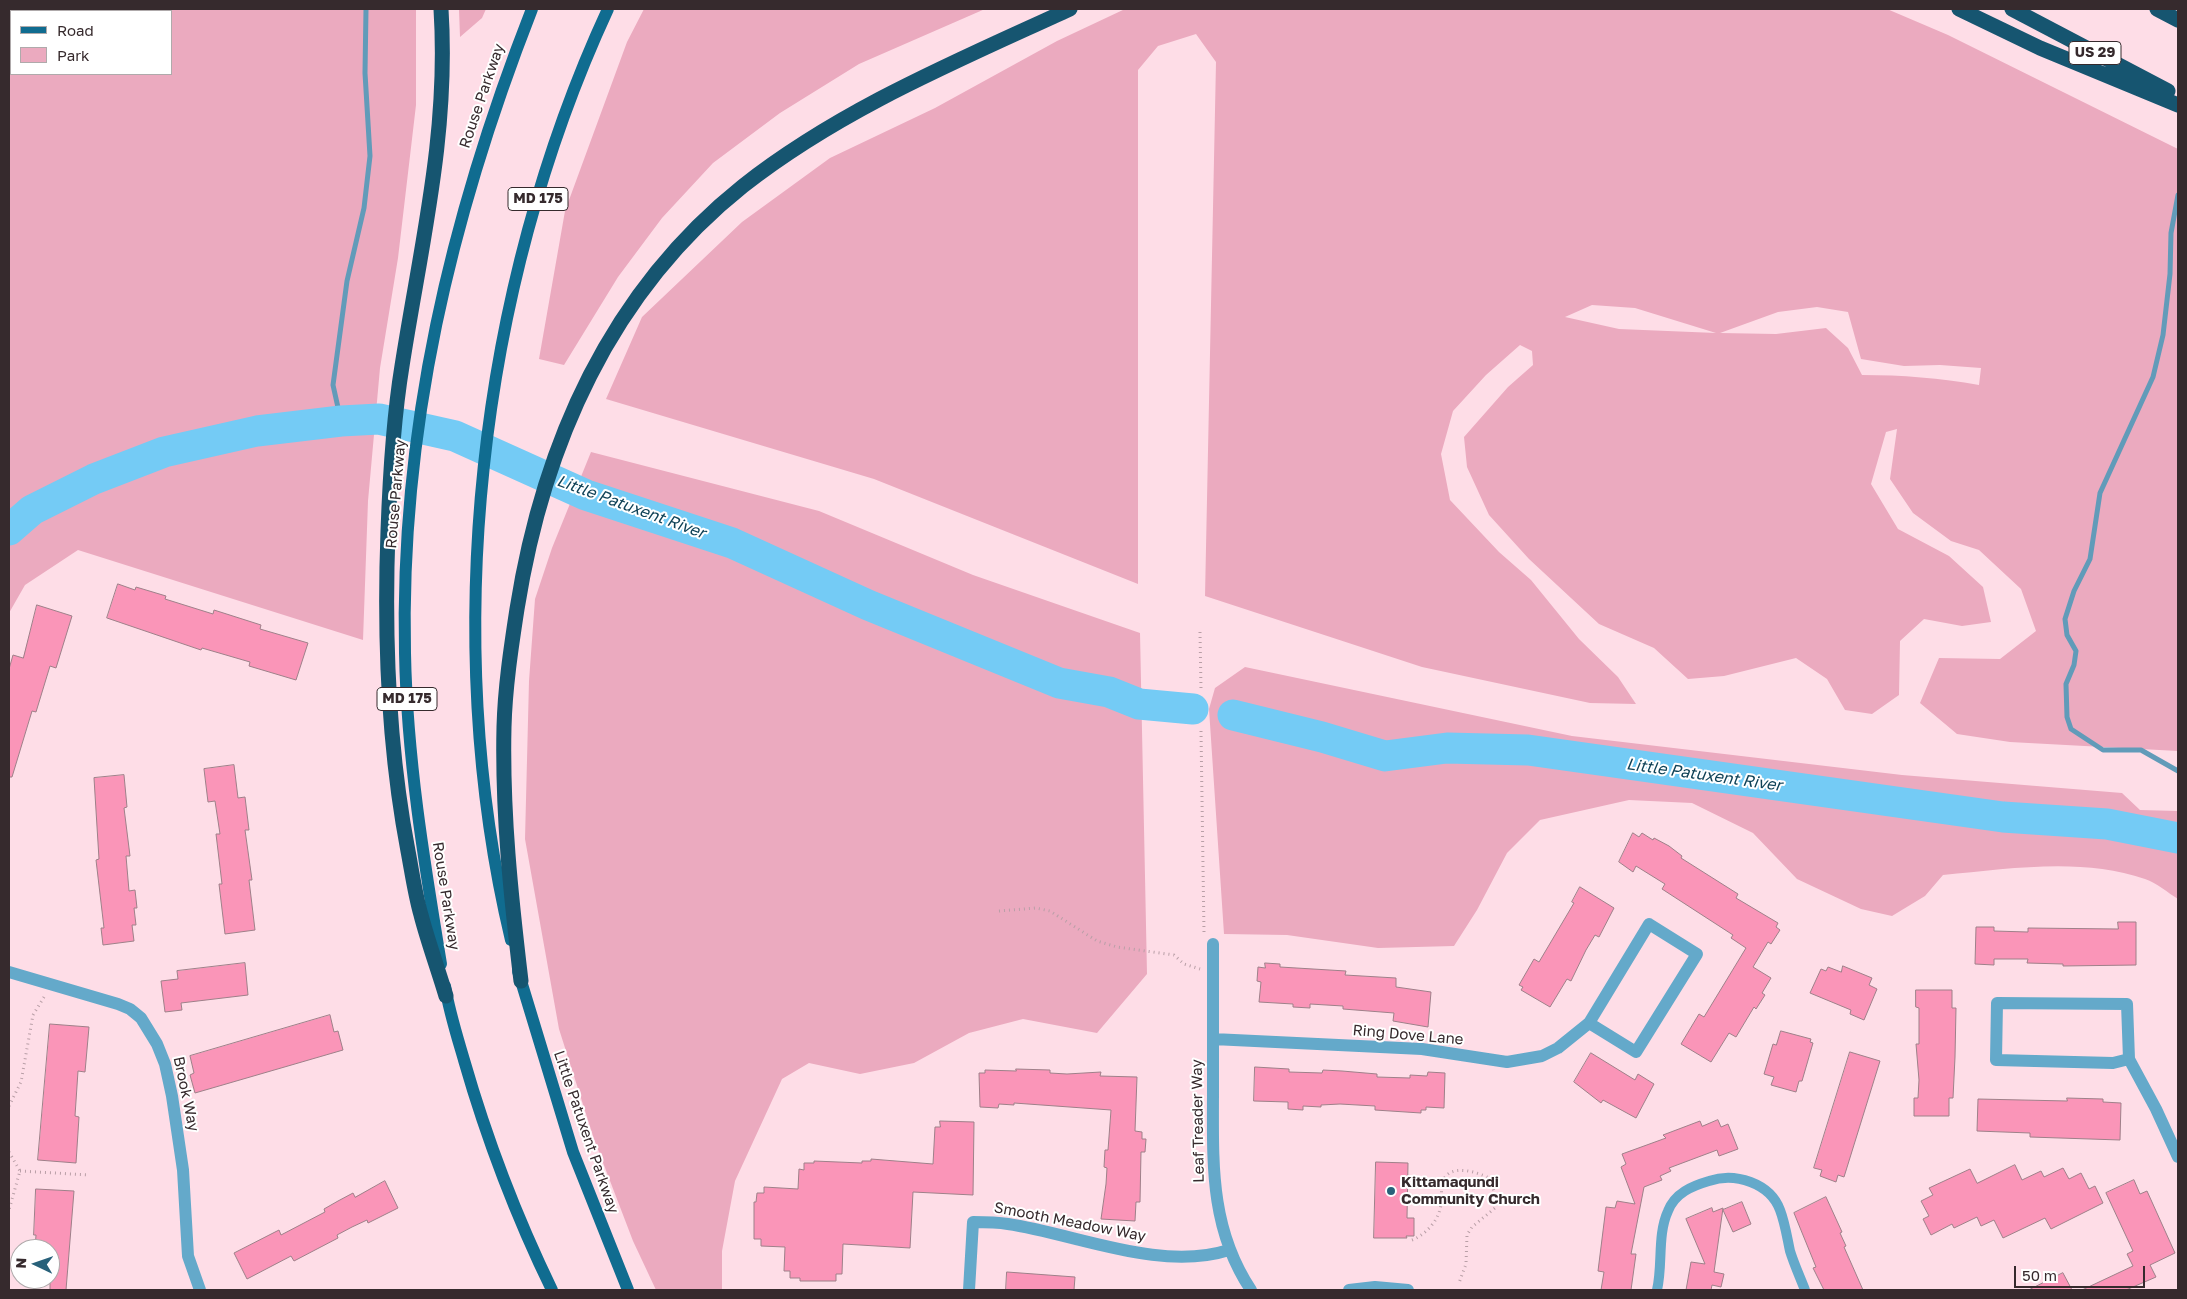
<!DOCTYPE html>
<style>
body{margin:0}
#map{position:relative;width:2187px;height:1299px;overflow:hidden;background:#fedde7;font-family:"Golos Text",sans-serif}
canvas{display:block}
.frame{position:absolute;inset:0;border:10px solid #362a2d;pointer-events:none}
.legend{position:absolute;left:10px;top:10px;width:162px;height:65px;box-sizing:border-box;background:#fff;border:1px solid #afaaab;margin:0;padding:6px 9px;list-style:none;font-size:15px;color:#362a2d}
.legend li{display:flex;align-items:center;gap:10px;height:25px}
.legend b{width:25px;border:1px solid #afaaab}
.north{position:absolute;left:10px;top:1239px;width:50px;height:50px;box-sizing:border-box;background:#fff;border:1px solid #afaaab;border-radius:50%;rotate:273deg;font-size:14px;font-weight:700;line-height:20px;text-align:center;color:#362a2d}
.north::after{content:'';display:block;margin:auto;width:18px;height:22px;background:#28617a;clip-path:polygon(50% 0,100% 100%,50% 72%,0 100%)}
.scale{position:absolute;left:2014px;top:1266px;width:131px;height:22px;box-sizing:border-box;border:2px solid #362a2d;border-top:0;padding-left:6px;font-size:15px;line-height:18px;white-space:nowrap;color:#362a2d;-webkit-text-stroke:4px #fff;paint-order:stroke}
</style>
<div id="map">
<canvas width="2187" height="1299"></canvas>
<div class="frame"></div>
<ul class="legend">
<li><b style="height:6px;background:#106c90"></b>Road</li>
<li><b style="height:14px;background:#ebaabf"></b>Park</li>
</ul>
<div class="north">N</div>
<div class="scale">50 m</div>
</div>
<script>
const context = document.querySelector('canvas').getContext('2d');
context.lineJoin = 'round';
function fill(path, color) { context.fillStyle = color; context.fill(path, 'evenodd'); }
function stroke(path, color, width, dash) { context.strokeStyle = color; context.lineWidth = width; context.lineCap = dash ? 'butt' : 'round'; context.setLineDash(dash || []); context.stroke(path); }
function label(font, color, halo, rows, align = 'center') {
  context.font = font + ' "Golos Text",sans-serif'; context.lineWidth = 4; context.setLineDash([]); context.textBaseline = 'middle'; context.strokeStyle = halo; context.fillStyle = color; for (const [text, x, y, turn = 0] of rows) {
    context.save(); context.translate(x, y); context.rotate((+turn || 0) * Math.PI / 180); context.textAlign = isNaN(turn) ? turn : align; if (halo) context.strokeText(text, 0, 0); context.fillText(text, 0, 0); context.restore();
  }
}
fill(new Path2D(`
 M9,9H416V105L398,258L380,368L368,501L363,640L78,550L25,585L9,613ZM11,11H171V74H11Z
 M459,9H486L482,18L460,37Z
 M644,9H985L859,64L780,113L713,163L662,218L618,277L564,365L539,359L565,211L627,42Z
 M1125,9H1887L1948,35L2178,149V751L2010,742L1957,734L1920,703L1939,658L2000,659L2036,631L2021,589L1979,550L1951,541L1913,513L1890,479L1897,429L1886,432L1871,484L1898,529L1949,556L1983,587L1991,622L1962,626L1924,619L1900,641L1899,695L1872,714L1845,710L1827,679L1796,658L1724,676L1688,679L1654,648L1599,624L1529,559L1489,515L1467,467L1464,437L1508,387L1533,365L1532,351L1520,345L1486,375L1453,411L1441,454L1450,500L1499,552L1531,580L1579,639L1618,677L1636,704L1590,703L1422,667L1205,596L1216,62L1196,34L1158,46L1138,70V584L874,479L606,399L642,317L742,222L830,158L935,108L1057,41ZM1592,305L1635,308L1716,333L1619,329L1565,317ZM1817,307L1848,312L1861,359L1904,366L1940,365L1981,368L1979,385C1940,378 1902,375 1862,375L1848,348L1826,328L1776,334L1720,333L1778,312Z
 M591,452L819,511L973,575L1140,633L1147,974L1097,1033L1023,1019L969,1033L914,1063L860,1074L809,1063L782,1079L735,1181L722,1251V1290H656L633,1241L594,1139L559,1029L525,839L529,681L535,599L552,548Z
 M1245,667L1572,736L1902,775L2122,793L2140,810L2178,811V899C2168,893 2157,883 2145,879C2081,857 2009,869 1943,875L1925,896L1892,916L1861,909L1797,879L1753,833L1692,803L1629,800L1540,820L1507,853L1477,910L1454,946L1378,948L1287,935L1224,934L1209,709L1215,688Z`), '#ebaabf');
stroke(new Path2D(`
 M2178,195L2171,233L2170,274L2163,335L2153,377L2100,493L2090,559L2074,591L2065,619L2067,635L2076,651L2074,665L2066,684L2067,717L2071,729L2103,750H2141L2178,771
 M341,421L333,385L347,281L364,208L370,156L365,73L366,9`), '#619bb9', 5);
stroke(new Path2D(`
 M9,530L32,510L94,479L164,452L257,431L341,421L379,419L455,436L586,495L732,543L868,605L1059,683L1109,692L1139,704L1193,709
 M1233,715L1322,737L1385,756L1447,748L1528,750L2003,817L2107,824L2178,838`), '#74cbf5', 31);
const building = new Path2D(`
 M118,584L135,590L136,587L166,596L165,599L213,614L214,610L261,625L260,629L308,643L296,680L249,666L250,662L202,648L201,650L107,618Z
 M37,605L72,616L56,668L50,666L36,712L32,711L12,777H9V669L13,655L23,658Z
 M234,765L238,798L245,797L249,830H245L252,880H249L255,930L225,934L219,884H222L216,834H220L215,801L208,802L204,769Z
 M124,775L127,807L124,808L130,856H126L129,891L135,890L137,908H134L136,925H132L134,941L103,945L101,928H104L96,860L99,859L94,778Z
 M1633,833L1639,837L1642,833L1653,840L1654,838L1669,846L1682,856L1681,858L1738,894L1736,898L1778,923L1776,927L1780,930L1771,944L1768,942L1753,967L1771,978L1762,993L1765,995L1756,1009L1754,1007L1736,1037L1729,1033L1711,1062L1681,1044L1699,1014L1704,1017L1746,948L1731,938L1733,935L1662,889L1665,884L1636,866L1633,872L1619,862Z
 M1580,887L1614,908L1599,937L1595,935L1586,950L1571,981L1567,979L1550,1007L1521,990L1523,987L1519,985L1534,959L1539,962L1574,903L1572,902Z
 M2118,922H2136V965L2063,966V964L2027,963L2028,959H1994V965L1975,964L1976,927H1994V931L2028,932V928L2118,929Z
 M245,963L248,995L181,1003L182,1010L165,1012L161,981L178,979L177,971Z
 M1265,963L1280,964V967L1346,971L1345,975L1396,978V987L1431,992L1428,1027L1393,1021L1394,1013L1343,1009V1006L1310,1004V1008L1293,1007V1004L1259,1002L1261,982L1257,981L1258,967L1265,968Z
 M1843,966L1872,978L1869,985L1877,989L1864,1020L1850,1014L1851,1010L1810,993L1821,969L1826,971L1828,967L1841,972Z
 M1916,990H1952V1008H1956L1955,1057L1953,1098H1949V1116H1914V1098H1918L1919,1080L1916,1044H1919V1008L1916,1007Z
 M330,1015L334,1032L338,1031L343,1050L195,1093L190,1075L194,1073L190,1056Z
 M50,1024L89,1027L85,1072L78,1071L75,1116L79,1117L76,1163L38,1160Z
 M1781,1031L1811,1039L1810,1042L1813,1043L1802,1081H1799L1796,1092L1771,1085L1774,1077L1764,1074L1773,1044L1776,1045Z
 M1850,1052L1880,1061L1844,1177L1838,1175L1836,1182L1820,1176L1822,1170L1814,1168Z
 M1591,1053L1635,1080L1638,1074L1654,1084L1636,1118L1603,1100L1601,1103L1574,1082Z
 M1255,1067L1289,1069V1072L1322,1073L1323,1070L1342,1071L1377,1074V1077L1410,1078V1075L1427,1076L1428,1072L1445,1073L1444,1108L1426,1107V1110H1421V1113L1375,1110V1106L1340,1104L1321,1105V1107L1303,1106V1110L1288,1109V1102L1254,1101Z
 M1016,1069L1050,1070V1073L1067,1074L1101,1072L1100,1076L1137,1077L1135,1131L1142,1132V1139H1146L1145,1152H1141L1140,1202H1136L1135,1221L1101,1219L1106,1184L1107,1168L1104,1167L1105,1150H1108L1111,1110L1014,1103V1105L999,1104L998,1108L980,1107L979,1073H985V1070L1016,1071Z
 M2067,1098L2103,1099V1102L2121,1103L2120,1140L2030,1137V1133L1977,1131L1978,1099L2067,1101Z
 M1718,1120L1721,1127L1728,1124L1738,1149L1719,1156L1717,1150L1669,1168L1671,1171L1660,1176L1662,1180L1644,1187L1631,1254H1636L1631,1290H1601L1604,1272L1598,1271L1606,1207L1615,1208L1617,1201L1635,1204L1621,1167L1626,1164L1622,1154L1666,1138L1663,1135L1700,1121L1702,1126Z
 M940,1121L974,1122L973,1195L913,1192L910,1248L843,1244L842,1274H836V1281H800V1278H790V1271H784L785,1247L761,1246V1239H754V1202H756L757,1193H764V1187L798,1189L799,1169L804,1170V1163H814V1161L862,1163V1161H871V1159L933,1164L935,1127H940Z
 M1376,1162L1408,1163L1407,1218H1414V1236H1406L1407,1238H1374Z
 M2015,1165L2022,1180L2041,1171L2044,1177L2063,1168L2069,1179L2081,1173L2089,1189L2095,1186L2103,1203L2051,1229L2045,1218L2003,1238L1994,1220L1981,1226L1977,1217L1954,1228L1952,1224L1931,1235L1923,1219L1929,1216L1921,1201L1933,1195L1929,1188L1970,1169L1977,1183Z
 M2134,1180L2140,1194L2147,1191L2175,1253L2150,1265L2156,1277L2126,1290H2082L2133,1266L2127,1254L2133,1251L2106,1193Z
 M385,1181L398,1208L368,1223L367,1220L352,1227L337,1235L338,1238L294,1261L291,1256L247,1279L234,1253L279,1230L281,1235L325,1212L324,1209L338,1201L353,1193L355,1197Z
 M36,1189L74,1191L66,1290H50V1249H35L36,1235H34Z
 M1826,1197L1842,1232L1840,1233L1846,1246L1844,1247L1863,1290H1824L1813,1268L1816,1267L1794,1213Z
 M1742,1202L1751,1224L1733,1232L1723,1210Z
 M1712,1208L1713,1212L1723,1208L1714,1272L1724,1274L1721,1287L1712,1285L1711,1290H1686L1691,1262L1705,1264L1686,1219Z
 M1007,1272L1075,1277L1074,1290H1006Z
 M2063,1273L2072,1290H2029Z`);
fill(building, '#fa95b8');
stroke(building, '#9e8089', 1);
stroke(new Path2D(`
 M1200,632L1201,690
 M1201,731L1204,933
 M999,911L1036,908L1050,911L1097,941L1117,947L1174,955L1184,964L1200,969
 M9,1106L21,1082L33,1015L44,997
 M9,1152L20,1171L9,1210
 M20,1171L89,1175
 M1412,1240C1425,1235 1437,1222 1440,1209C1443,1200 1440,1190 1443,1181C1450,1163 1477,1172 1489,1178L1497,1199L1495,1208L1472,1227L1467,1235L1466,1264L1459,1283`), '#b99fa7', 3, [1, 4]);
stroke(new Path2D(`
 M1657,1290C1663,1265 1657,1235 1668,1211C1675,1193 1692,1186 1709,1181C1735,1172 1770,1183 1780,1210C1785,1223 1787,1237 1790,1251C1794,1264 1800,1277 1805,1290`), '#64a9ca', 10);
stroke(new Path2D(`
 M1213,944C1213,992 1213,1040 1213,1088C1213,1161 1209,1227 1251,1290
 M9,972L118,1004L130,1009L141,1018L157,1044L165,1064L172,1096L183,1170L188,1256L200,1290
 M1213,1039L1422,1049L1507,1062L1542,1056L1558,1048L1589,1023L1649,924L1697,954L1636,1052L1589,1023
 M2129,1059L2113,1063L1996,1060L1997,1003L2127,1004L2129,1059L2156,1109L2178,1157
 M969,1290L973,1222C985,1222 996,1222 1008,1224C1076,1234 1160,1272 1229,1250
 M1349,1290L1375,1287L1408,1290`), '#64a9ca', 12);
stroke(new Path2D(`
 M511,940C439,639 478,290 608,9
 M441,964C424,861 407,758 405,653C400,429 451,216 532,9
 M518,971L573,1152L628,1290
 M445,986C449,1011 457,1036 464,1060C487,1140 516,1216 552,1290`), '#106c90', 12);
stroke(new Path2D(`
 M441,9C449,134 421,244 402,366C393,421 390,476 388,531C384,638 388,746 408,851C412,872 415,894 421,915C428,942 438,969 446,996
 M1959,9L2040,48L2178,105
 M2012,9L2168,91
 M2157,9L2178,20
 M521,981C511,897 502,812 504,727C505,688 511,648 517,609C543,445 610,292 743,186C841,109 957,61 1070,9`), '#165570', 15);
for (const [x, y, r, color] of [
 [1391,1191,5,"#28617a"]
]) { const dot = new Path2D(); dot.arc(x, y, r, 0, 2 * Math.PI); context.fillStyle = color; context.fill(dot); stroke(dot, '#fff', 2); }
for (const [x, y, w] of [
 [2095,53,52],
 [538,199,60],
 [407,699,60]
]) { const box = new Path2D(); box.roundRect(x - w / 2, y - 11.5, w, 23, 4); context.fillStyle = '#fff'; context.fill(box); stroke(box, '#362a2d', 1); }
label('bold 14px', '#362a2d', null, [
 ["US 29",2095,53],
 ["MD 175",538,199],
 ["MD 175",407,699]
]);
label('15px', '#362a2d', '#fff', [
 ["Rouse Parkway",482,96,-71],
 ["Rouse Parkway",396,494,-85],
 ["Rouse Parkway",446,896,81],
 ["Ring Dove Lane",1408,1035,5],
 ["Brook Way",186,1094,78],
 ["Leaf Treader Way",1198,1121,-91],
 ["Little Patuxent Parkway",586,1132,71],
 ["Smooth Meadow Way",1070,1222,11]
]);
label('bold 15px', '#362a2d', '#fff', [
 ["Kittamaqundi",1401,1182],
 ["Community Church",1401,1199]
], 'left');
label('italic 16px', '#0f4257', '#fff', [
 ["Little Patuxent River",631,507,20],
 ["Little Patuxent River",1704,775,8]
]);
</script>
